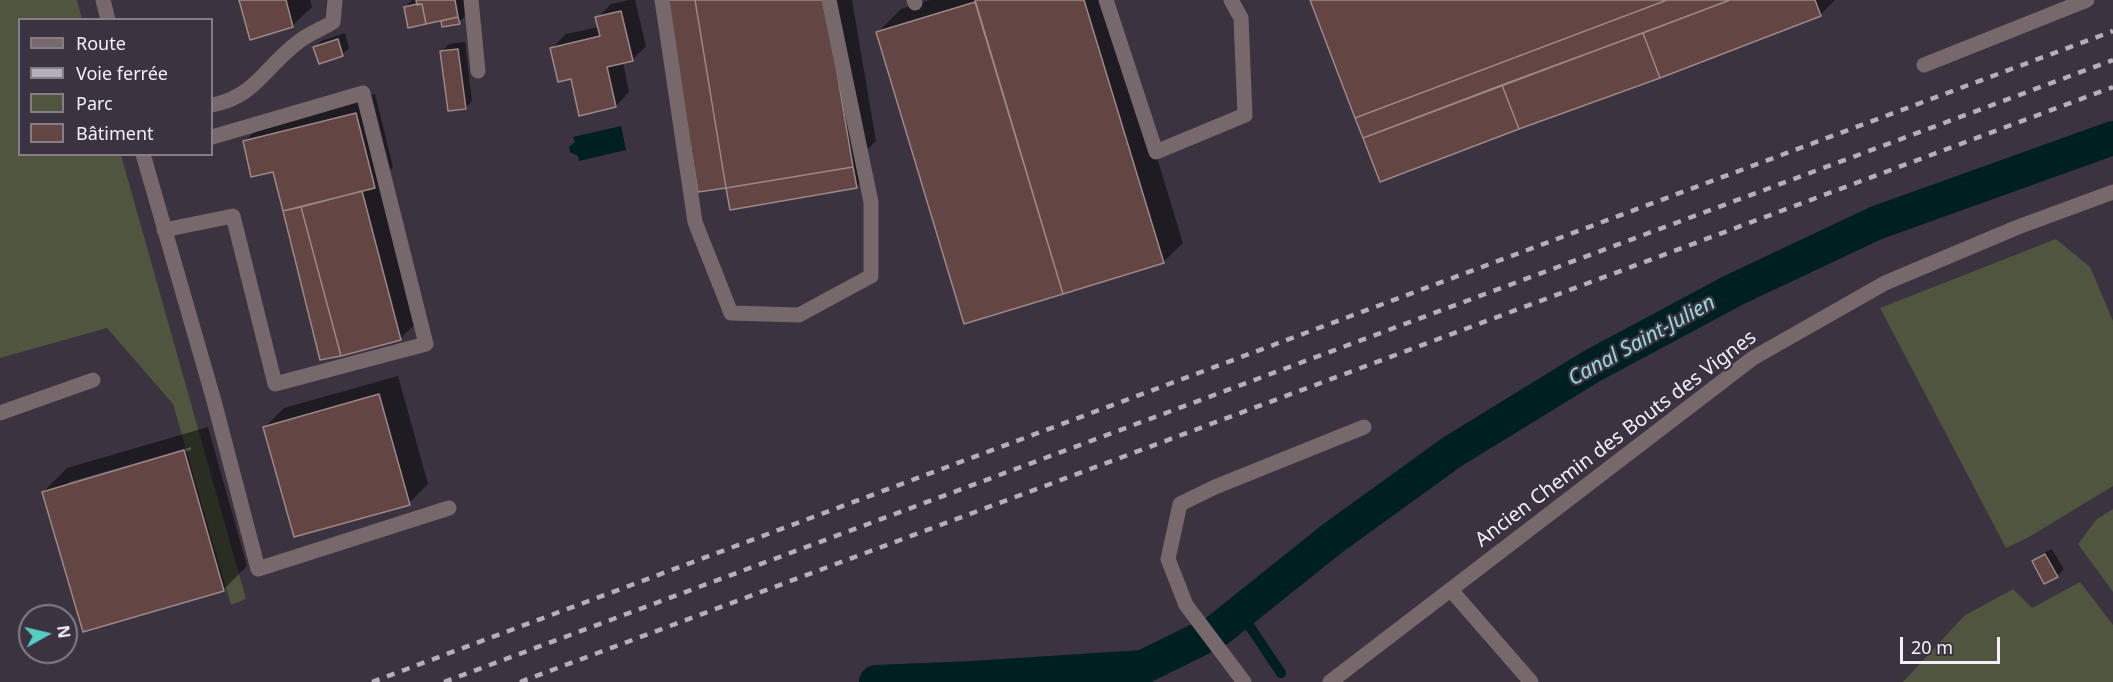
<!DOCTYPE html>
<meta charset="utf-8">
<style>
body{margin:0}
#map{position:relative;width:2113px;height:682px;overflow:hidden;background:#3b3340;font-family:"Noto Sans",sans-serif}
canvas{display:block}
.legend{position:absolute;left:18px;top:18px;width:195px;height:138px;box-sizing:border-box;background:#3b3340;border:2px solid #857e89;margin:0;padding:8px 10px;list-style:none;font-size:18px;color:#f4eff7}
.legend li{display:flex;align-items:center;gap:12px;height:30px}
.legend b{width:30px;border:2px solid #857e89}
.north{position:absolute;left:18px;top:604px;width:60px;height:60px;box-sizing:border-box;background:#3b3340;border:2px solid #857e89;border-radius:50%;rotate:82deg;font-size:16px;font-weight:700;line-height:24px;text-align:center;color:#f4eff7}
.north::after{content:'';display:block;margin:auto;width:21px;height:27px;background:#55cec5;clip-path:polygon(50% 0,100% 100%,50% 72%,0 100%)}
.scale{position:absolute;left:1900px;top:637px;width:100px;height:27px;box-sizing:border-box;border:3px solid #f4eff7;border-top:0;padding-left:8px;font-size:18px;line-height:21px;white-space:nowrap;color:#f4eff7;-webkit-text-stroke:4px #3b3340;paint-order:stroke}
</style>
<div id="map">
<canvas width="2113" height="682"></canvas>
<ul class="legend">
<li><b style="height:8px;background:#77696b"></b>Route</li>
<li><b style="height:8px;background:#b5afb9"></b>Voie ferrée</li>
<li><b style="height:16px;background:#4f553e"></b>Parc</li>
<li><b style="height:16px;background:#634543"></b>Bâtiment</li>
</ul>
<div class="north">N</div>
<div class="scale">20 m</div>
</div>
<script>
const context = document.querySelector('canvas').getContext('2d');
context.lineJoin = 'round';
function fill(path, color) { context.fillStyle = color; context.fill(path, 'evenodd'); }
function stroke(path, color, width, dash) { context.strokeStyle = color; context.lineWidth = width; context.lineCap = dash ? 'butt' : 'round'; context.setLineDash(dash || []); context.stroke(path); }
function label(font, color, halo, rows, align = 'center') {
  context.font = font + ' "Noto Sans",sans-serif'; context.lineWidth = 4.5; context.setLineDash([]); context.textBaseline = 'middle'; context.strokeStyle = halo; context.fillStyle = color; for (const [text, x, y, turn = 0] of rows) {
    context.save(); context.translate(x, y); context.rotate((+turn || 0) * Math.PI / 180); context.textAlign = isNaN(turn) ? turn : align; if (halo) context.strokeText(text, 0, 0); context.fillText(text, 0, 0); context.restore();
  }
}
fill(new Path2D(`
 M0,0H77L82,19L20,20V154L121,155L246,599L231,605L173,404L107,328L0,358Z
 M2056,239L2090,267L2113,321V486L2029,537L2006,548L1880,308Z
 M2113,509V592L2078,544L2097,519Z
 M2080,582L2113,625V682H1903L1964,616L2013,589L2032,608Z`), '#4f553e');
fill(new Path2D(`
 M621,126L626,150L579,161L578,156L570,152L569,147L575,142L573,137Z`), '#001f20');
fill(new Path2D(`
 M241,0H310L312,7L292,26Z
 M412,0H471L466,15L459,22L443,21L446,18L405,7Z
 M629,0H635L646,46L632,60L623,62L629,92L616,106L573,77L552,48L566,34L599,27L597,18L611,4Z
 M668,0H852L876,141L866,151L870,173L856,187L728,186Z
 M930,0H1109L1183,243L1163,262L965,322L877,33L901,9Z
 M1312,0H1835L1820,15L1381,180Z
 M345,33L349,48L342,55L315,48L321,41Z
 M465,42L472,101L465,108L442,51L449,44Z
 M375,94L393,167L382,178L420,319L400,339L321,358L274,170L244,142L264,122Z
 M398,376L428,484L409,503L265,427L284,408Z
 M208,427L247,566L224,589L84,630L43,492L67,468ZM191,447V450L69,485V482Z
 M2052,549L2064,569L2057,576L2033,562L2040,555Z`), '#0007');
stroke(new Path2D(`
 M1240,612L1281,673`), '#001f20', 10);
stroke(new Path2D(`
 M1218,630L1333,538L1452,452L1592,366L1734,290L1876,223L2113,138
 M876,682L973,678L1143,667L1200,639`), '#001f20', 34);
const building = new Path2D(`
 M239,0H286L293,27L250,40Z
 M416,0H455L458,17L426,24L422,4L417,5Z
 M666,0H695L726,188L698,192Z
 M695,0H825L853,167L726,188Z
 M975,0H1084L1164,263L1063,294Z
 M1310,0H1667L1355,118Z
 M1667,0H1730L1363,138L1355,118Z
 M1730,0H1815L1821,16L1660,78L1643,33Z
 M975,2L1063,294L964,324L876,32Z
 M417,4H422L426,24L408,28L404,7Z
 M621,11L633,61L607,67L616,107L579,116L571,79L558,82L550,48L600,36L595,17Z
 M458,17L460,24L442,27L441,21Z
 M1643,33L1660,78L1519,129L1502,85Z
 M338,39L343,56L319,64L313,47Z
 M458,49L466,109L448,111L440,51Z
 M1502,85L1519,129L1380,182L1363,138Z
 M356,113L375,188L283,211L273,172L251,177L243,141Z
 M853,167L857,188L730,210L726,188Z
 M362,191L401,340L341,356L301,207Z
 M301,207L341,356L320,360L283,211Z
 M379,394L410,505L294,537L263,427Z
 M184,450L224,591L83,632L42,492Z
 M2045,554L2058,577L2044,584L2032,561Z`);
fill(building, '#634543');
stroke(building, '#9c8886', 1.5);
stroke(new Path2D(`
 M103,0L108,20
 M471,0L478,71
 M662,0L695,222L731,313L799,315L871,276V202L829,0
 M914,0L915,3
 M1106,0L1156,152L1245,115L1241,18L1231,0
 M1924,65L2087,0
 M212,105C255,97 265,67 297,43C307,34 322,29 333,22L335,0
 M143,154L214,401L258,569L449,508
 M164,230L233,216L275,384L426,344L363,93L212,137
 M0,413L93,380
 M1451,590L1531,682
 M1244,682L1186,605L1168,559L1180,504L1215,487L1364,427
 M1330,682L1753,358L1885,283L2018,227L2113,192`), '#77696b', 15);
stroke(new Path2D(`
 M372,682L2113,31
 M444,682L2113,60
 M520,682L2113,87`), '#b5afb9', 4.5, [8, 8]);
label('20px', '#f4eff7', '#3b3340', [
 ["Ancien Chemin des Bouts des Vignes",1616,439,-37]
]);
label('italic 21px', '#95dcdd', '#3b3340', [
 ["Canal Saint-Julien",1642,341,-29]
]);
</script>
